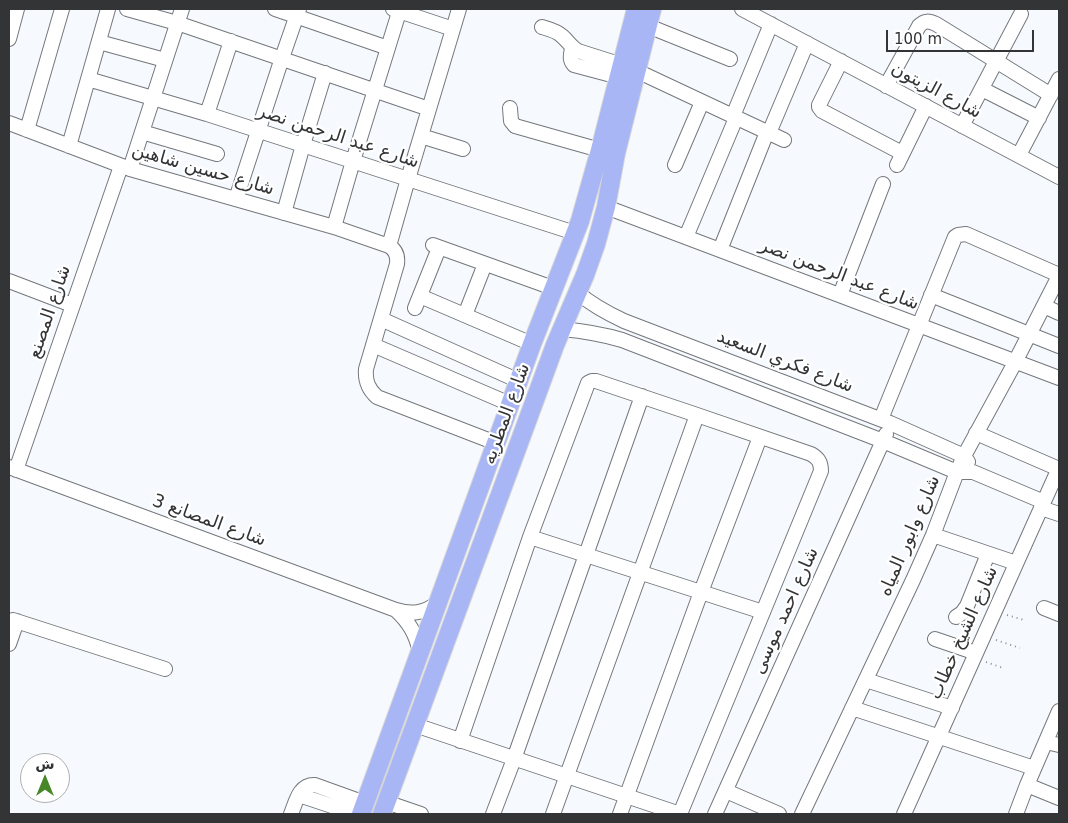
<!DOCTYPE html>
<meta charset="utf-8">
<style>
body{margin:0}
#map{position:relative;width:1068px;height:823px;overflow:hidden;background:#f6fafe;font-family:"DejaVu Sans",Cairo,sans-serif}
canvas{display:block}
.frame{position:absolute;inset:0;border:10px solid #333436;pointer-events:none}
.north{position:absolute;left:20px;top:753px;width:50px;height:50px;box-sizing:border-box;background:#fff;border:1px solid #adaeaf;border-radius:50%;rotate:0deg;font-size:14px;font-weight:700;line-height:20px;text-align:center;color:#333436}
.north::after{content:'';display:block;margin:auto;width:18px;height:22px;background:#488728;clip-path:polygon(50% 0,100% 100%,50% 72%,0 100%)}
.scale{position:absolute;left:886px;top:30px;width:148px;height:22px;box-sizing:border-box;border:2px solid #333436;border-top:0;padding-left:6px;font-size:15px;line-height:18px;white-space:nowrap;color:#333436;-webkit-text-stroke:4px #fff;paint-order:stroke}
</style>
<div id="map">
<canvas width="1068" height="823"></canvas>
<div class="frame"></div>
<div class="north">ش</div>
<div class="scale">100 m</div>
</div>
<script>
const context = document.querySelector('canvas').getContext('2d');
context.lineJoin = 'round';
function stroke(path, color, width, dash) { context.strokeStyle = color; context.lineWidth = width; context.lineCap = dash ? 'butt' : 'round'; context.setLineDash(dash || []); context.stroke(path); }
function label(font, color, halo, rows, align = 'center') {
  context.font = font + ' "DejaVu Sans",Cairo,sans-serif'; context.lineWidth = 4.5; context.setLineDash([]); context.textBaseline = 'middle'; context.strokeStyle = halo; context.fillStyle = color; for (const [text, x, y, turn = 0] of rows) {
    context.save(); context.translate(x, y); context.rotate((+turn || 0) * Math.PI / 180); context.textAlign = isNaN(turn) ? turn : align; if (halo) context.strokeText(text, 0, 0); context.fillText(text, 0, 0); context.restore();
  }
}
const minor = new Path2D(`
 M127,9L177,23L429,109
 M275,9L388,48
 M393,9L453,29
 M742,9L1059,177
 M648,26L730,59
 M542,27C549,29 557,31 562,36C568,41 571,47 578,51L622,65
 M9,39L17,9
 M99,42L165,60
 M572,48C571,54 569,60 574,65L619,77
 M841,61L819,105V107L822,111L902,153
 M637,71L784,140
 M88,79L207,114L575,233
 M886,86L919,26C925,20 929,21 936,24L1051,95
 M982,89L1039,118
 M510,108L511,121L515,126L600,150
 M207,114L231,41
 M733,116L771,24
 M9,123L130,169L334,227L389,246C396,250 398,256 397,264L366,369C365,381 368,389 377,397L496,443
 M962,126L1021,14
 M27,130L62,9
 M142,132L217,154
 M769,133L807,43
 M421,136L463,149
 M69,146L108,9
 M1019,155L1059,79
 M675,165L702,102
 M897,165L926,106
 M130,169L182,9
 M236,199L282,58L299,9
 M606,207L1059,378
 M284,213L303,145L325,73
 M334,227L353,161L400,9
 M686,237L736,118
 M433,245L553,288
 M389,246L408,179L459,9
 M720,250L767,132
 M9,281L72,305
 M578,293C592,305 607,313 624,321L890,423L964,456L968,462
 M840,295L883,184
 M931,295L1059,346
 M420,296L532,344
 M1044,306L1059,313
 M415,308L439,248
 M465,315L485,264
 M381,319L519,381
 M562,329C583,331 602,334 622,340L883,441L957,472H973L1044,502
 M373,345L510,404
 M881,419L955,237L958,235L966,234L1059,275
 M976,433L1059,469
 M9,467L396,610C412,615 424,613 438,603
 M16,470L121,166
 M1041,508L1059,514
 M933,535L1016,563
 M530,537L763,612
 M1044,608L1059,614
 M396,610C409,622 416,634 420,652
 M956,617L962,613L967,606L988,554
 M9,629L13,620L165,669
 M935,639L976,653
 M9,644L17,621
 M866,680L952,708
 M852,708L1034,768
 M415,725L680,814
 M460,741L530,537L588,383L592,381H596L697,415L811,454C818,458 821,462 821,471L680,814
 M1046,742L1059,745
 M1027,785L1059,798
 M726,791L779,814
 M299,795L356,814
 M386,802L421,814
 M291,814C296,802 299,784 315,785L365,803
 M493,814L514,759L642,396
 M553,814L697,415
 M620,814L701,592L760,437
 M715,814L886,434
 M802,814L913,580L933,535L957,472L964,456L1012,368L1059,276
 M904,814L1059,468
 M1016,814L1027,785L1059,711`);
const major = new Path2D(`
 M361,814L532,344L580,221L600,150L636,9
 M382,814L529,416L555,345L585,275L596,244L606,207L616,153L652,9`);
stroke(minor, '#74787c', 16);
stroke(major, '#d6d6d7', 20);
stroke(new Path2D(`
 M1007,615L1024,620
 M996,640L1020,648
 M986,662L1003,668`), '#8e9194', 2, [1, 4]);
stroke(minor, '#fff', 14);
stroke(major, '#a9b6f5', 18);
label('18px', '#333436', '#fff', [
 ["شارع الزيتون",936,91,28],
 ["شارع عبد الرحمن نصر",338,137,18],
 ["شارع حسين شاهين",203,170,16],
 ["شارع عبد الرحمن نصر",839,275,21],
 ["شارع المصنع",50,312,-71],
 ["شارع فكري السعيد",785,362,21],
 ["شارع المطريه",507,414,-70],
 ["شارع المصانع 3",209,521,20],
 ["شارع وابور المياه",910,536,-67],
 ["شارع احمد موسى",786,611,-66],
 ["شارع الشيخ خطاب",964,633,-66]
]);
</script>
